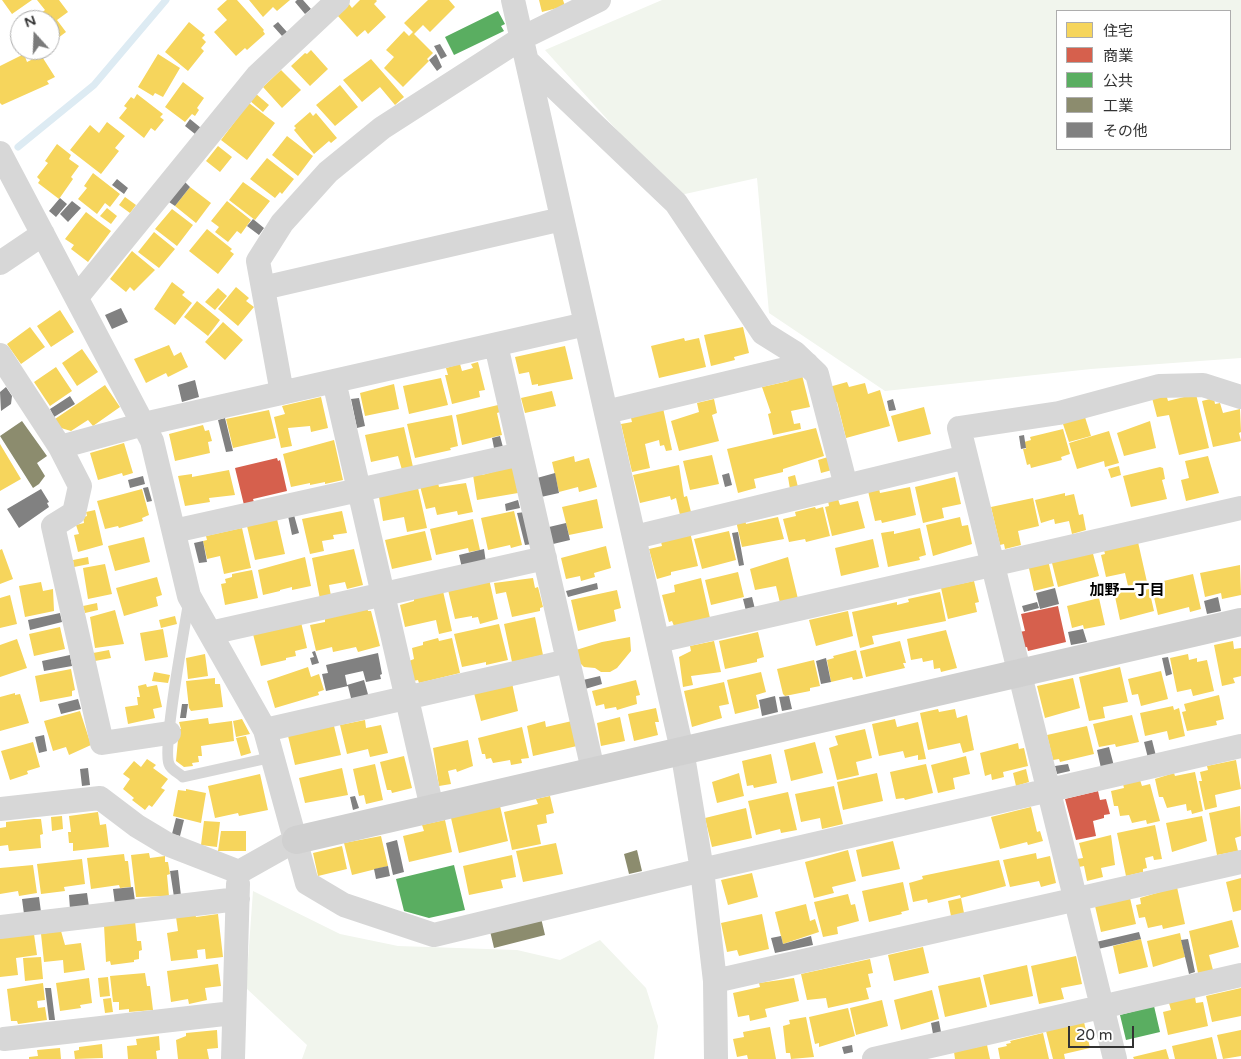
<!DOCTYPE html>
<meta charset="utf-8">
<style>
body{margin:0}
#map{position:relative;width:1241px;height:1059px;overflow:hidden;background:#fff;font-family:"Varela Round","Noto Sans JP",sans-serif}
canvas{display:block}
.legend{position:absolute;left:1056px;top:10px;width:175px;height:140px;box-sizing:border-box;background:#fff;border:1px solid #adadad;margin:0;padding:6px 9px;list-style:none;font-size:15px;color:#333}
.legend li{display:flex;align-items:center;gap:10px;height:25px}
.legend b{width:25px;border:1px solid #adadad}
.north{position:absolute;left:10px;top:10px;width:50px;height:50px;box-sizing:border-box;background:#fff;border:1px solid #adadad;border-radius:50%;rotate:340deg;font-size:14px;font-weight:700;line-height:20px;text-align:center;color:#333}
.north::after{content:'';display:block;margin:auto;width:18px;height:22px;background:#7a7a7a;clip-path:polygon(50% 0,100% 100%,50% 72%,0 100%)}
.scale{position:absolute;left:1068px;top:1026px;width:66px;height:22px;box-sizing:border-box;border:2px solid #333;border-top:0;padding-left:6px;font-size:15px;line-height:18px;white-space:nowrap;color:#333;-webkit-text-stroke:4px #fff;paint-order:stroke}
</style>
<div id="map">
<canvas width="1241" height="1059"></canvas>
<ul class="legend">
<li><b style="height:14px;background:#f6d55c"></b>住宅</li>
<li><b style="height:14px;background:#d6604d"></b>商業</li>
<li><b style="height:14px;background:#5aae61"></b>公共</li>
<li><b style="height:14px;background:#8c8c6e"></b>工業</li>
<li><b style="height:14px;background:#818181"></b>その他</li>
</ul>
<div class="north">N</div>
<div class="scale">20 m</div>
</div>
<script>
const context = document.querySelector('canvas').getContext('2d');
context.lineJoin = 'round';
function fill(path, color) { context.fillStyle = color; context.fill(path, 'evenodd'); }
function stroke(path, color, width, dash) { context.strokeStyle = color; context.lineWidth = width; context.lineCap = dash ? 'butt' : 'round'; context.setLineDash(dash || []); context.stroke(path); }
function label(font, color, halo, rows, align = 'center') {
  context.font = font + ' "Varela Round","Noto Sans JP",sans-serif'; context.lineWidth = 5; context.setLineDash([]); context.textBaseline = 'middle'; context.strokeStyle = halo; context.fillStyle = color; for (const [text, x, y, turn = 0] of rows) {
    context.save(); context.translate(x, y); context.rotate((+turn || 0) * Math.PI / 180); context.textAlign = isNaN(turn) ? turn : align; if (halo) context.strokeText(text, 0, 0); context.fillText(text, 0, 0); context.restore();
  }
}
fill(new Path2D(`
 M662,0H1241V358L1091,369L885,391L769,313L757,178L676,196L545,50ZM1057,11H1230V149H1057Z
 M253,891L340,934L398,946L517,950L560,960L600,940L646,988L658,1026L654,1059H302L307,1045L246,988Z`), '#f1f5ed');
fill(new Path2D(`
 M2,0H32L12,14Z
 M37,0H59L68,12L57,20L66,32L50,44V20H32L45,10Z
 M227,0H237L264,30L263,31L265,34L247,50L245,48L236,56L214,32L227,20L217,9Z
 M249,0H290L277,11L273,7L263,17Z
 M360,0H376L377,1L374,4L386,17L368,34L365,30L357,37L337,15L349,4L352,8Z
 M428,0H449L455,7L430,32L423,25L414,34L433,53L427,59L429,61L403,87L384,68L394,57L386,50L404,31L409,36L413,32L404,23Z
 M539,0H563L565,6L542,12Z
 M189,22L205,35L202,38L206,42L201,48L204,51L188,71L165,52Z
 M311,50L328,69L310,86L291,66L305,53L307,54Z
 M24,54L27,62L41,55L55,77L47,81L49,84L2,105L0,103V66Z
 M158,54L180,68L163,97L155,93L153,96L138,87Z
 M371,59L404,97L395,105L380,87L362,102L343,80Z
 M281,70L301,90L282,108L263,87Z
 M183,82L204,98L197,108L199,110L195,116L192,114L185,122L165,107Z
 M340,85L358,107L335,126L316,105Z
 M255,93L269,105L263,112L249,100Z
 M137,94L163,114L160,117L164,120L155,131L151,128L144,138L119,118L127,108L124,106L131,97L134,99Z
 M249,103L275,123L247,160L221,140Z
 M310,112L313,116L316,113L337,138L331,143L329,141L314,154L294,130L296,128L294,126Z
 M107,122L125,136L115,148L119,151L101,174L70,150L90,125L99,133Z
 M287,136L313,156L298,176L272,155Z
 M57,144L71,155L69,159L79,166L71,177L73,179L59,199L38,183L40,180L37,177L48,163L45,161Z
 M218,146L232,157L220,172L206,161Z
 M267,158L294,179L282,194L280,192L275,198L250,179Z
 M93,173L120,194L110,207L105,203L97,214L78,199L87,188L84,186Z
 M243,182L270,201L255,220L229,200Z
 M190,187L211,203L196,223L175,206Z
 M125,197L136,205L130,213L119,205Z
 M227,201L251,220L241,234L237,231L228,242L215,232L219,227L211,221Z
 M107,208L117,216L111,224L100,216Z
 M172,209L193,225L177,246L155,229Z
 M86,212L111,231L88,262L71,249L74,245L65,239Z
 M207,229L232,249L230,251L234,254L218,274L189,251Z
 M154,232L175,249L159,268L138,252Z
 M132,251L155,270L134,291L130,287L126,292L110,279Z
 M172,282L185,292L182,295L192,303L175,325L154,309Z
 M236,287L249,298L246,301L254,307L238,326L218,309Z
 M218,288L227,296L215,310L205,302Z
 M197,301L220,320L208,336L184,317Z
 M60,310L74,332L51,347L37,326Z
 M223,322L243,340L225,360L205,342Z
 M30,327L45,347L21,364L7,344Z
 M743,327L749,353L734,357L735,360L711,366L704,335Z
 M684,338L685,341L699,338L706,367L659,378L651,346Z
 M169,345L174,356L181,352L188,367L168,377L166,373L146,383L134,359Z
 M565,346L573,379L538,386V384L532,385L529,372L519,374L515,357Z
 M82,349L98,372L77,386L62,363Z
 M478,362L485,390L479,391L480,397L452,404L445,375H448L446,368L460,364L462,371L473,368L471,364Z
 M56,367L72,391L50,406L34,382Z
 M802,375L810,407L791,411L794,424L800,423L801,429L773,435L768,414L771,413L762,387L789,381V378Z
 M441,378L448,405L409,414L403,386Z
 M847,382L849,387L865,383L868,394L880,390L890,426L846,438L837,402L833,403L829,387Z
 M394,384L399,409L365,416L360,393Z
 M105,385L120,407L93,426L88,420L71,431L61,428L55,419Z
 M552,391L556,406L525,413L521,398Z
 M1166,394L1168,401L1196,394L1209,448L1179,455L1169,415L1157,417L1152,398Z
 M321,397L328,428L311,432L310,426L288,428L292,446L281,448L274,417L285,414L282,406Z
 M1214,398L1215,404L1220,403L1223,413L1240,409L1241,432L1239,433L1241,441L1213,447L1202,401Z
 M714,399L717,413L712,415L719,441L679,451L671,421L699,412L697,403Z
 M498,405L500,412L497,413L502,435L462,445L456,415Z
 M924,407L931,434L898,442L891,416Z
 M663,408L672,450L666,451L664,445L660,446L659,440L645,444L650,468L632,472L621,424L632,422L631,418Z
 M269,410L276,438L233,448L226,419Z
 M1084,414L1091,436L1069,442L1062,421Z
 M452,415L458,446L450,448L451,450L415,458L407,424Z
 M1150,421L1156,448L1124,456L1117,433Z
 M203,425L205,431L209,430L212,441L208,442L210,453L175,461L169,434Z
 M404,427L413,467L402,470L398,456L371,462L365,435Z
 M816,428L824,456L783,469V472L754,479L756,488L738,493L727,449Z
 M1063,429L1070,454L1061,457L1062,460L1031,468L1030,464L1027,465L1023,449H1026L1024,442L1031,440L1030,437Z
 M1109,431L1119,463L1105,467L1104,461L1077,469L1069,443Z
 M334,440L343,480L325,484V482L310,485V483L291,487L283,454Z
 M124,443L133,473L123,476L122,473L98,480L90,453Z
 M0,444L21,479L0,491Z
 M712,455L719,484L690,490L683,461Z
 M574,456L575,462L589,458L597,487L579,492L578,487L559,492L552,462Z
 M1208,456L1219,493L1186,501L1181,480L1189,478L1185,461Z
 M828,457L832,470L821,473L818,460Z
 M679,465L684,497L687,496L691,512L680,515L676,498L671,500L670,496L640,503L633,475Z
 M1119,466L1121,475L1111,478L1108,469Z
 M510,467L513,469L518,493L477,500L473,475L482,473V475Z
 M1160,467L1163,468L1165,479L1162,480L1167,499L1131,507L1123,476Z
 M229,470L235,495L209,498L210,502L185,506L178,476L192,474V477Z
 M795,475L798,487L790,489L788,477Z
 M955,477L961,504L942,508L944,518L923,523L915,487Z
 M438,483L439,487L466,483L473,512L458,515L457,511L437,515L435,507L426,509L420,486Z
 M910,487L916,515L882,523L881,520L875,521L868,491L879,489L880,493Z
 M418,488L427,528L407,532L404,517L383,521L379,497Z
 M142,489L149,515L142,518L143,521L119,528L118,526L105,529L97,501Z
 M1065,493V496L1074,494L1079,515L1083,514L1086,530L1072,534L1069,521L1055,524L1054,519L1041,523L1035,500Z
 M1033,498L1039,526L1018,531L1021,545L1005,549L1004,544L1000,545L991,507Z
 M597,499L603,528L569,535L562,507Z
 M838,499L840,505L858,501L865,528L832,536L825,507L829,506L828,501Z
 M815,507L816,509L823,507L830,536L806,542L805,539L789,542L783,519L796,516L795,512Z
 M95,510L103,545L78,552L74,535L79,534L76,525L84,523L83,517L87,516L86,512Z
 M342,511L347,533L333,535L334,539L322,541L324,551L310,554L302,519Z
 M514,511L522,545L511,548L510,545L488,550L481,518Z
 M778,517L784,539L742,547L736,521L745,519L746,524Z
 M960,517L962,526L968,525L972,544L933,556L926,525Z
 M277,519L285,554L255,560L247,526Z
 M473,519L480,550L469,552L468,548L436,555L430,529Z
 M242,528L251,568L224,574L220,556L207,559L203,541L207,540L206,536Z
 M920,528L926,555L919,557L920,560L888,567L881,533L894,531V534Z
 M425,531L432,560L392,569L385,540Z
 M729,531L736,560L702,569L694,539Z
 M690,532L698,566L671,572V575L657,579L649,549L662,546L661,542Z
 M144,537L150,562L115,571L108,546Z
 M873,539L879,567L841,576L835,548Z
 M1138,542L1147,582L1128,586L1125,573L1106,577L1101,555L1105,554L1104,550Z
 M606,546L611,568L594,573L595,577L581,581L580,576L566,579L561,558Z
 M2,549L13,579L0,584V550Z
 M354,549L363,585L347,589L345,582L329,585L331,596L320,599L312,558Z
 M1092,550L1099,576L1058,587L1051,559Z
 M88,557L89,564L74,567L73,560Z
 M305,557L311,586L292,590V587L280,590V591L263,595L258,570Z
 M788,557L798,599L780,603L776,586L755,590L750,569Z
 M1048,560L1054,586L1034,591L1028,564Z
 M105,564L112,594L88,599L83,568Z
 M1240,565L1241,595L1222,599L1221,593L1205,597L1200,573Z
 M252,570L258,598L225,605L221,584L226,583L225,579L232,577V574Z
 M738,572L744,597L711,605L705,580Z
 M1193,574L1201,609L1190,612L1189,607L1158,615L1151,584Z
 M157,577L162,595L156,597L158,606L124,616L116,588Z
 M533,578L535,588L538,587L543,607L540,608V611L512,617L506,592L496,594L494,583Z
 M701,578L710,618L674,626L672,621L669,622L662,595L675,592L674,585Z
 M489,579L498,619L480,624L478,617L472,618V616L455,619L448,590Z
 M974,581L979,602L975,603L977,612L948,619L941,588Z
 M41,582L43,591L53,589L54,611L25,617L19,586Z
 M1134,587L1135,592L1149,589L1154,611L1120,620L1114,592Z
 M617,590L621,608L614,610L616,621L578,631L571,600Z
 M443,591L452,631L439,634L436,620L405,627L400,605L414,601V598Z
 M940,592L946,621L872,636L874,644L860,648L852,612L897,602V605L909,602L908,599Z
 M10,595L17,624L0,628V598Z
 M1099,598L1105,625L1084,629L1083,625L1072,628L1067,606Z
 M97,603L98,610L85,613L83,606Z
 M367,608L368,611H371L380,646L358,652L356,647L333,652L332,647L316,651L310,625L325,622V618Z
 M115,610L124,644L95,648L90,617Z
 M848,611L853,636L816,646L809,620Z
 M175,616L177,624L161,628L159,620Z
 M535,617L543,655L512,662L504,624Z
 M301,622L307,648L295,651L296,656L286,658V660L261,666L253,634Z
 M499,624L508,660L486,665V662L462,667L454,634Z
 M60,627L65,649L34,656L29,634Z
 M163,629L168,657L145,661L140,633Z
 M946,630L957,668L941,672L940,668L934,669L933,660L923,662L922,658L911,660L907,639Z
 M758,632L764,657L757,659V662L725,669L719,641Z
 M630,637L631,651L617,668L610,672H601L595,668L584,667L579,662L576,650L602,642Z
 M438,638L439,641L452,638L460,673L419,683L418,680L413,681L409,661L414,659L412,648L423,645V642Z
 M17,639L27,668L0,677V645Z
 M714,641L721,672L691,676L693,685L683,687L679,657L691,651L690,646Z
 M900,641L906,663H903L905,668L866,677L860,651Z
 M1233,641L1234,649L1241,648V676L1233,678L1235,683L1222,686L1214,645Z
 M109,650L111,658L95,661L93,653Z
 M856,650L863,678L853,680L852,677L831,682L827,660L834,658L833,656Z
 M205,654L208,676L188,679L186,658Z
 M1188,654L1189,660L1197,658V662L1207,660L1214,691L1193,696L1191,689L1177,692L1170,658Z
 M814,660L820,686L810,688V691L785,696L783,694L777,669Z
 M308,667L311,677L319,674L324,690L318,692L319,695L275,708L267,681Z
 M1120,667L1128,702L1103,707L1105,718L1089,721L1079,677Z
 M71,669L75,690L72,691V696L40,702L35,676Z
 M1161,671L1168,699L1141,706L1138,694L1132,695L1128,679Z
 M154,672L170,675L168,683L152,681Z
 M761,672L766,692L756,695L759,708L735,714L727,680Z
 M215,678V684H220L223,707L191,711L189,708L186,681Z
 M1073,678L1080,708L1045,718L1037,686Z
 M636,680L640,695L636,696L637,704L617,710L616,707L605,709L604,704L596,706L592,691Z
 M724,682L729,704L719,706L722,718L692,727L684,691Z
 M512,683L518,711L481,721L474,693Z
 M146,684L147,687L157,685L162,707L153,709L155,718L128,724L125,707L138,705L137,697H140L138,686Z
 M15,693V695L20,694L29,723L0,731V697Z
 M1219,695L1224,719L1216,721L1217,725L1187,731L1182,712L1186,711L1184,704Z
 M1173,706L1174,710L1179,708L1185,736L1169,740L1167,731L1145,736L1140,713Z
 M656,708L659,722H655L658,735L634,741L628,714Z
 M938,709L939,712L955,709L957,718L967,715L974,750L963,753L960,743L928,750L920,713Z
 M80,711L91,745L69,755L66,747L53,751L44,721Z
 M1132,715L1139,742L1116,747L1115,744L1099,747L1093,724Z
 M620,717L625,741L601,746L597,723Z
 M208,718L209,724L232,721L234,741L201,746L202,756H198L199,762L192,763L193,766L184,767L176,761L179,729H181L179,722Z
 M242,719L250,734L236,737L233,721Z
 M895,719L897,727L918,722L926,759L918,760V755L905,758L903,751L879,756L872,724Z
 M365,720L366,728L381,725L388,753L370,757L368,749L347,754L340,725Z
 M545,721L546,727L572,721L577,746L533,756L527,726Z
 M334,726L341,755L295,765L288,736Z
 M1087,726L1094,754L1060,762L1059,759L1053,760L1047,735Z
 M522,727L529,758L521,759L522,763L511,765L510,760L493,763L491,758L486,759L485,754H482L478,738Z
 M865,729L872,758L856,762L859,775L837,780L829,748L838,745L835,736Z
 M246,736L251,753L241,756L236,738Z
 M468,740L473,766L457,772L456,769L448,771L451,784L439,786L433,748Z
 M33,742L40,767L27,771L28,774L10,780L1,751Z
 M815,742L823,773L791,781L784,750Z
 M1018,743L1019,749L1024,748L1028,766L1003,772L1004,777L992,780L991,774L985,776L980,753Z
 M771,754L777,783L754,788L753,785L747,786L742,761Z
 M404,756L412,788L392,793L391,790H387L380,762Z
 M966,756L970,774L953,778L955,789L938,793L931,765Z
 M147,759L156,765L153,768L168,779L161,788L165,790L152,807L149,805L145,810L132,800L134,798L123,789L130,779L123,774L134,761L141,767Z
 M1236,760L1241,789L1215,795L1217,807L1205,810L1199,781H1202L1200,772L1208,770L1207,766Z
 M375,764L383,800L366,804L364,795L359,796L353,769Z
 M926,764L933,793L905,800L904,798L896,799L890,772Z
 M342,768L348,795L305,803L299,778Z
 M1026,769L1029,782L1016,786L1013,773Z
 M1195,772L1203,811L1192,814L1191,810L1187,811L1186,804L1167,808L1163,797H1159L1155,779L1174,773L1175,776Z
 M739,773L744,796L717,803L712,782Z
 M877,773L883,801L843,810L837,782Z
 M260,774L268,810L239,816L238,813L215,818L208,786Z
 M1140,780L1142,786L1150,784L1160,821L1147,824L1146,820L1132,823L1129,815L1120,816L1118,806H1114L1111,791L1124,788L1123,784Z
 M834,786L843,824L822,829L820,818L801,822L795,794Z
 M186,789L206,793L201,823L173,816L178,790L186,791Z
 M788,792L797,830L781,833L780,829L756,835L748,801Z
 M550,796L554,813L546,815L547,823L537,825L541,844L512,850L504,812L538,804L536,799Z
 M500,806L508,841L459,853L451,818Z
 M1240,806L1241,836L1235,838L1238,851L1217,855L1209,813Z
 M1031,807L1037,832L1040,831L1043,841L1028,845L1027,842L1000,849L991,817Z
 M746,808L752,838L712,847L705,818Z
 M98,812L100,825L106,824L109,847L73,851V843H69L68,832H71L69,816Z
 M62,816L63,829L52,831L51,817Z
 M1202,816L1207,841L1172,852L1166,823Z
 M34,819H41L43,834L40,835L41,848L9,851L8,845L0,846V828L6,827V822Z
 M445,820L452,852L409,862L403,836L424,831L422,825Z
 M204,821L220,822L217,847L201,845Z
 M1155,825L1162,859L1154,860L1153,856L1145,858L1147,868L1143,869V872L1126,876L1117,833Z
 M221,831H246V851H218Z
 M1111,835L1115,865L1101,868L1103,877L1087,881L1084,866L1079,867L1077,859L1083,858L1079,843Z
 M381,836L388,866L352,875L344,843Z
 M893,841L900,869L862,877L856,850Z
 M556,843L563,874L523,882L516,851Z
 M342,846L347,869L318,876L313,853Z
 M848,850L856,881L832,887L834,893L814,898L805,862Z
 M149,853L150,858L165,856V862H168L170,874L167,875L169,896L136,897L131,855Z
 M1036,853L1037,859L1050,856L1056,883L1041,887L1039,881L1010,887L1003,860Z
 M124,854L125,861H128L131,887L120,888L119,885L91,889L87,858Z
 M512,855L516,877L501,880L503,888L469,895L463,866Z
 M82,859L85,884L64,887L65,891L41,894L37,864Z
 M999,860L1006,886L961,898L960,895L928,903L927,899L913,902L909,883L923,879L922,876Z
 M33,865L37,893L19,896L18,891L0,894V868Z
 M752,873L758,897L728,905L721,880Z
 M1241,878V910L1233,912L1226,882Z
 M903,882L909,910L901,912L902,914L869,922L862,891Z
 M1177,887L1185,924L1163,929L1162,925L1148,928L1145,917L1139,918L1136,905L1141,904L1140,898Z
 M848,894L851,905L855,904L859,921L837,927L838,934L823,937L814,902Z
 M961,898L964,913L951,916L948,901Z
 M1130,898L1136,924L1101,932L1095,906Z
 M806,904L810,921L815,919L819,932L783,944L775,912Z
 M195,914L196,917L218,914L223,957L206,959L205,949L197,950L198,958L171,961L167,933L178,931L176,917Z
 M762,914L769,949L739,956L737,950L727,952L721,923Z
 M1232,920L1239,947L1209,955L1213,970L1198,973L1189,931Z
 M135,921L137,941H141L142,950L139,951V959L134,960V962L111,965L110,961L106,962L104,925Z
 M61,931L65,945L81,943L85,970L64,973L63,960L44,962L41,934Z
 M1180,933L1185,957L1153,967L1147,941Z
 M34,934L37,955L16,958L18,975L0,977V938Z
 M1141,939L1148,967L1119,974L1113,946Z
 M923,947L929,973L894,981L888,955Z
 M1076,956L1082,984L1061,988L1064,999L1039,1004L1031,966Z
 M41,957L43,979L25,981L23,958Z
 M870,959L873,973L868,974L871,987L866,988L869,999L828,1008L826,998L807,1000L801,974Z
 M218,964L221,986L205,988L207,1000L189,1004L188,999L171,1002L167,971Z
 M1027,965L1033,996L990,1005L983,975Z
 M145,973L147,986H150L153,1010L129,1012V1009L119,1010V1002H113L110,976Z
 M108,977L110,996L100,997L98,978Z
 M980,977L987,1007L945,1017L938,986Z
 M89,978L92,1003L80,1005L81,1008L60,1011L56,983Z
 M794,978L799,1001L765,1009L767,1017L750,1021L749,1015L738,1017L733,993L760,987L759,983Z
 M43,983L45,1000L37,1001L38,1008L45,1007L47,1020L18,1024L17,1021H11L7,989Z
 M1241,988V1016L1212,1022L1206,996Z
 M932,990L939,1019L901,1030L894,1000Z
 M1195,997L1196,1003L1203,1002L1208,1026L1168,1035L1163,1012L1171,1010L1169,1003Z
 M111,998L113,1012L105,1013L103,999Z
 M882,1000L888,1026L856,1035L850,1008Z
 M848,1008L855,1036L819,1047V1043L815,1044L809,1017Z
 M806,1017L814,1057L791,1059L790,1053H786L783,1026L790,1024L789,1020Z
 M1084,1022L1090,1048L1064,1054L1065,1059H1053L1046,1031Z
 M770,1027L776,1059H748L747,1055L737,1057L733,1039L744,1037L743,1032Z
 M217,1030L218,1048L207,1049L209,1059H178L176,1040L186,1036V1033Z
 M1241,1030V1056L1223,1059L1217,1035Z
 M1043,1033L1049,1059H1000L998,1048L1007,1046L1006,1044L1011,1043L1010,1041Z
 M159,1036L160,1050L156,1051L157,1059H128L127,1046L137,1045L136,1039Z
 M1212,1037L1217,1059H1175L1172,1046Z
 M102,1044L103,1058L75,1059L74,1051L79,1050V1047Z
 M987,1045L990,1059H955L954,1052Z
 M60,1048L61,1059H29V1057L38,1056L37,1050Z
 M1166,1049L1169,1059H1134L1133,1057Z`), '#f6d55c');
fill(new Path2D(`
 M277,458L278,461L280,460L287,491L253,499L254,502L244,505L235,468Z
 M1058,606L1066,642L1028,651L1027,647L1022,648L1019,632L1025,631L1021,614Z
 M1098,791L1100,800L1106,799L1110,814L1104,815V818L1093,821L1096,836L1076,840L1065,799Z`), '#d6604d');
fill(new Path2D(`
 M498,11L505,24L501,26L504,31L454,55L445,37Z
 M454,865L465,910L429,918L404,911L396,879Z
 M1154,1006L1160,1032L1126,1040L1120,1015Z`), '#5aae61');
fill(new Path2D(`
 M22,421L47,456L37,463L45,476L39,484L33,488L0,436Z
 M637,850L642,871L629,874L624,854Z
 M541,918L545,935L494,948L490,931Z`), '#8c8c6e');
stroke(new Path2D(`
 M18,147L94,85L166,0`), '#ddebf3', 7);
fill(new Path2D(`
 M297,0H303L311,9L305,14L295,2Z
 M278,22L287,32L282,36L273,26Z
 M440,44L447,56L441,59L434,46Z
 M436,54L442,67L437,71L429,60Z
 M190,119L201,128L195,134L185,126Z
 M117,179L128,188L124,194L112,185Z
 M185,182L190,187L175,206L169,202Z
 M60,198L67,204L56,217L49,211Z
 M72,201L81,208L68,222L60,214Z
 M253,219L264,228L259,235L247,226Z
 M121,308L128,322L112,329L105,315Z
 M195,380L199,397L182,402L178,385Z
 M6,387L12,396L11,404L1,411L0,392Z
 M70,396L75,404L54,417L50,409Z
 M359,398L365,426L357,428L351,399Z
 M893,399L896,410L889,411L887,401Z
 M225,418L233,451L226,452L218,420Z
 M1024,435L1026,448L1021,449L1019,436Z
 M500,436L504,451L495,453L492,438Z
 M555,473L559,493L541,497L537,478Z
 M729,473L732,485L725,487L722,475Z
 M143,476L145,484L130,488L128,480Z
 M148,487L152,501L147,502L143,488Z
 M41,489L49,502L47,503L49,507L19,528L7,509Z
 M518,500L520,508L506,511L505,504Z
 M525,512L532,544L525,545L517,513Z
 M294,515L299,533L292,535L288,516Z
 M566,523L570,540L553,544L549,527Z
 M738,532L744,565L739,566L732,533Z
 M203,541L207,562L199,563L194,543Z
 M484,549L486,563L462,568L459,555Z
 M597,583L598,589L568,597L566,591Z
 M1055,588L1059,604L1040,609L1036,593Z
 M752,597L755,609L746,611L743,599Z
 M1218,597L1221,611L1207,614L1204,601Z
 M1037,602L1039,608L1024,612L1022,606Z
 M60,613L62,622L30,630L28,620Z
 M1083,629L1087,642L1071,645L1068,632Z
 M315,651L319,663L312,665L310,658L314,657L312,652Z
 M378,653L382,674L380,675L381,679L366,682L363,671L345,675L347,685L364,680L369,698L352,702L348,686L326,691L322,674L328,673L326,665Z
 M70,655L72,666L44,671L42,661Z
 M1168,657L1172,674L1166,676L1162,658Z
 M826,658L831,682L821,684L816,661Z
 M600,676L602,684L585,689L583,680Z
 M775,696L778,712L762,716L759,700Z
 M789,696L792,709L782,711L779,697Z
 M78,699L81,709L61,714L58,704Z
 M182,704H188L186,718H180Z
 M44,735L47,751L39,753L35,737Z
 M1152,740L1156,756L1148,758L1144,742Z
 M1109,747L1114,766L1101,768L1097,750Z
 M1068,764L1070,771L1057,774L1055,766Z
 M88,768L90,785L82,786L80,769Z
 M355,796L359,808L353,810L350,797Z
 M176,818L184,820L180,836L172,834Z
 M397,840L404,872L393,875L386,843Z
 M388,866L390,876L376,879L374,869Z
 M178,870L181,896L174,897L170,871Z
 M133,887L135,901L115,904L113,889Z
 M87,893L89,907L70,909L69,895Z
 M39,897L41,912L24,914L22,899Z
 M1139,932L1141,939L1098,949L1096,942Z
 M781,936L783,944L811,936L813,945L775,953L771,938Z
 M1188,939L1195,972L1189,974L1181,940Z
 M45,988H51L55,1020H49Z
 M939,1021L941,1032L933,1034L931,1023Z
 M852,1045L853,1052L844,1054L842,1047Z`), '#818181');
stroke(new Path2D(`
 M189,600C185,626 162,748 169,764C171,770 179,773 183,777L273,757`), '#d7d7d7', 11);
stroke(new Path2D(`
 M513,0L682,750L702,870L715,981L716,1059
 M527,61L676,203L763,333L795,353L817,374L846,486
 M0,153L152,441L189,596L265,730L307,883L344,905L434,935L702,870L1241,746
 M0,263L43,234
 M263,288L562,219
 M77,297L257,76L338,0
 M496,345L593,770
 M0,355L60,447L80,486L74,513L53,526L102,743L169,733
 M334,381L432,808
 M282,393L258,261L282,223L328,172L382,128L522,38L599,0
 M606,412L807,364
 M60,447L144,424L586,324
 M174,531L521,454
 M635,537L966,457
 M210,633L545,558
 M658,641L1241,508
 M265,730L568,661
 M0,809L100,798L137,826L167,844L239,872
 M239,872L296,840
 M0,927L238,899
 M715,981L1241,862
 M4,1039L233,1013
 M233,1059L238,884
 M874,1059L1241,975
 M1115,1059L959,428L1059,413L1159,386L1203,385L1241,397`), '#d7d7d7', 24);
stroke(new Path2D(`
 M296,840L1241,622`), '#d0d0d0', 28);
label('bold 15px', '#000', '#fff', [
 ["加野一丁目",1127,591]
]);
</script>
